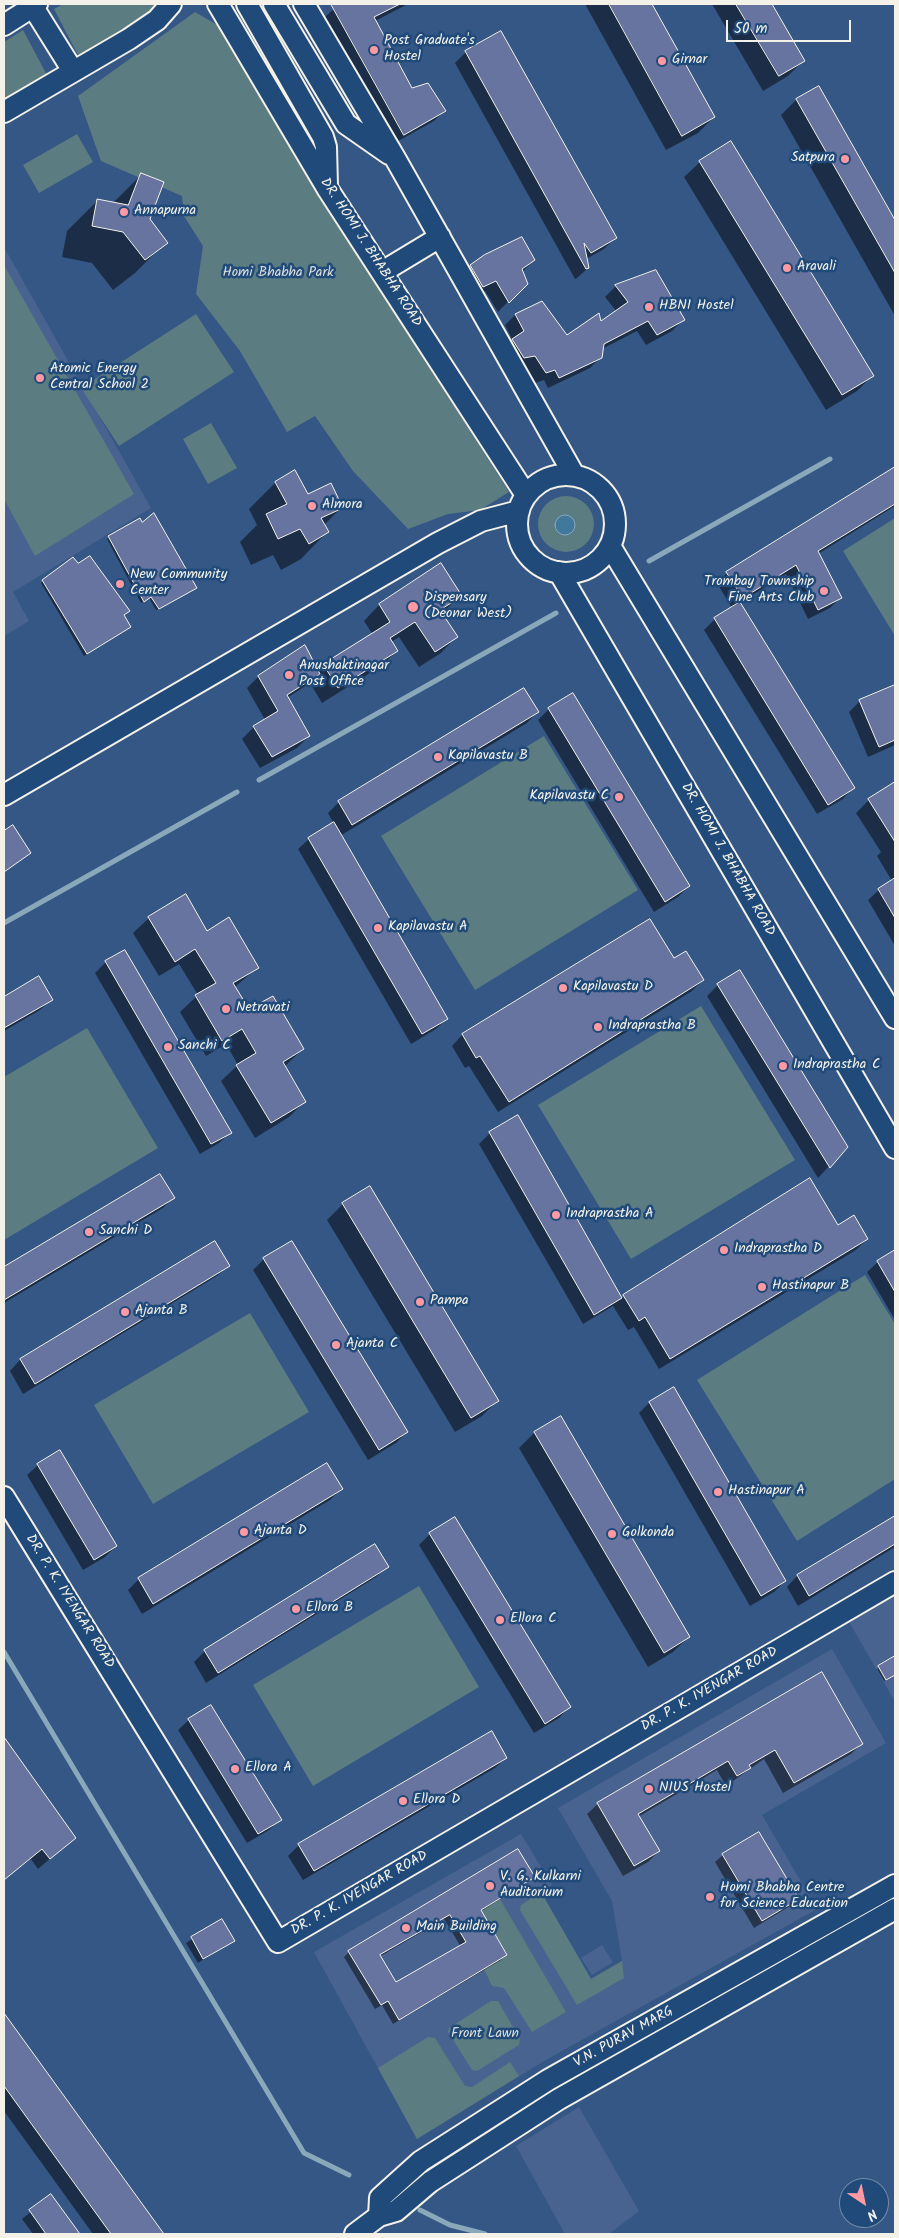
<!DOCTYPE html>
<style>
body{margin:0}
#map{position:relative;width:899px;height:2238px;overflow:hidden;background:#355785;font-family:Kalam,sans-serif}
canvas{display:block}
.frame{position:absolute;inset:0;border:5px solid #f4f1e8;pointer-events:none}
.north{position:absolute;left:839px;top:2178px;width:50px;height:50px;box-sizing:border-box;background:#1f4a7a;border:1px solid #748da6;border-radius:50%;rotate:146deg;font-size:14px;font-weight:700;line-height:20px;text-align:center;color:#f4f1e8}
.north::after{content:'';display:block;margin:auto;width:18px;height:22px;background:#ff9aa2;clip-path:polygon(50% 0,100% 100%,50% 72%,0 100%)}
.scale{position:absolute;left:726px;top:20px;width:125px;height:22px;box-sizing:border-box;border:2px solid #f4f1e8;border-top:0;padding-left:6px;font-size:15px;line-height:18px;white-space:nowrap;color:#f4f1e8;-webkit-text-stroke:4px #1f4a7a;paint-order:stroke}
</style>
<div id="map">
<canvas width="899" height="2238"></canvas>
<div class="frame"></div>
<div class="north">N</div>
<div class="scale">50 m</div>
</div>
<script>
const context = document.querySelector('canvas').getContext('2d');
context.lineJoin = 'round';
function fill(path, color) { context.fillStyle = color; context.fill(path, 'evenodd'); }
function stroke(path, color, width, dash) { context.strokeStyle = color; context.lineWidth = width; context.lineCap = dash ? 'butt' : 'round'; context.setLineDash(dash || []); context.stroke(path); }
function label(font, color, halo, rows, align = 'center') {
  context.font = font + ' Kalam,sans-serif'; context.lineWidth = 5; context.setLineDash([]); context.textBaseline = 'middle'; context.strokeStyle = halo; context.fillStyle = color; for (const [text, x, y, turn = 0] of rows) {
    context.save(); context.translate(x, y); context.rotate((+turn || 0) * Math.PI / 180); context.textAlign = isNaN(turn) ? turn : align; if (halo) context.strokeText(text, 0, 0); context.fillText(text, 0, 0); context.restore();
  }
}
fill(new Path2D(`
 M4,247L151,508L13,592L29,621L4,636Z
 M895,1592V1699L894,1700L848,1620Z
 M832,1649L886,1743L762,1815L817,1909L544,2061L417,2139L314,1952L521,1834L552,1885L541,1893L591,1979L622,1961L612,1901L558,1808Z
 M602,1945L613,1962L592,1975L581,1958Z
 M579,2107L639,2211L609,2234H565L516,2146Z`), '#48638f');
fill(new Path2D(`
 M63,4H161L155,15L79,57L54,9Z
 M195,12L219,26L313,185L509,492L480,510L448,514L408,529L353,471L315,416L287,432L240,351L196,294L203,246L184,216L182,196L101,161L78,96Z
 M23,30L48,77L4,103V42Z
 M77,134L93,162L39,193L23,165Z
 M4,265L134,494L35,556L4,499Z
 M196,314L234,372L119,446L81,388Z
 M211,423L237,468L208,484L183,439Z
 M538 524a28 28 0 1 1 56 0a28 28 0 1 1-56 0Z
 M895,518V636L843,551Z
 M544,736L638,890L475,990L381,836Z
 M701,1006L795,1160L631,1259L538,1105Z
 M87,1028L158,1148L4,1240V1077Z
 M865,1275L895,1324V1479L797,1541L697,1380Z
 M250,1313L309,1412L153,1504L94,1405Z
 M419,1586L479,1687L313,1786L253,1685Z
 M541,1892L591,1979L622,1961L624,1978L577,2005L520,1910L521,1905Z
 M500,1899L566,2012L532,2032L504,1988L492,1986L484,1969L507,1954L481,1910Z
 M491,2001H498L520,2039L519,2045L477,2071L472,2070L448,2032L449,2028Z
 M428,2037L435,2038L465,2086L472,2087L510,2062L519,2076L417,2139L378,2068Z`), '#5b7c81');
const water = new Path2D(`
 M555 525a10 10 0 1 1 20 0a10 10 0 1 1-20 0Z`);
fill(water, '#41799d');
stroke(water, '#89a9bb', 1);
fill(new Path2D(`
 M339,4H408L375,21L411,90L444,111L434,121L393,144L323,19Z
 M585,4H651L714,117L698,133L666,150Z
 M712,4H770L804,60L788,76L763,91Z
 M466,52L615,238L604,249L586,259L588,268L577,278L575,279L455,63Z
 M818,87L895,223V316L781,115L796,100Z
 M700,162L872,376L857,391L826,410L684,177Z
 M141,175L148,219L166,242L135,273L113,290L92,263L62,257L67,231L98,200L113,203Z
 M484,256L534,260L522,272L526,283L498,312L485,291L472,297L460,277Z
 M655,271L683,320L672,331L646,345L637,331L602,349L601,357L590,368L548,388L544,380L535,383L524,366L503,351L513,341L505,325L515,315L567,336L600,323L617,312L605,297L616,286Z
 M895,469V506L818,554L840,598L830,608L808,619L786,574L740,603L853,788L843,799L817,814L704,630L715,619L732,608L717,583L727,573Z
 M295,472L308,495L341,508L324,525L327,532L301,559L281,570L273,555L251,565L240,542L257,525L249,509L275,483Z
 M109,537L193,590L156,610L149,598L141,603L107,539Z
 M440,565L460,596L441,614L456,637L441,653L419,667L399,637L391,642L397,651L381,666L322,703L310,683L287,698L309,736L297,748L260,768L242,739L254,727L265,720L247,688L258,677L304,647L317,672L324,665L373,635L364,621L379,605Z
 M43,581L123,616L127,629L84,656L41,583Z
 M895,687V745L868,757L849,712L860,701Z
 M524,690L537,712L527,723L340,836L447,1018L436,1029L411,1044L298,849L309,839L334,824L328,813L339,802Z
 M549,709L689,886L678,897L654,912L538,720Z
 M895,783V946L868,900L879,890L892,881L877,856L881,852L856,813L869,800Z
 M13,827L30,853L4,872V833Z
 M149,918L207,932L258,967L235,987L249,1011L303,1049L284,1067L305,1101L289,1117L255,1138L221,1081L238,1065L226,1044L206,1056L180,1012L198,995L179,964L159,976L133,933Z
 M649,920L674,960L703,980L692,991L498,1112L469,1066L465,1068L452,1046L462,1035Z
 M125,951L230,1133L219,1143L200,1154L95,973L106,962Z
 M39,978L51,1000L40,1010L4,1031V998Z
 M718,985L847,1147L818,1178L707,996Z
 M490,1133L621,1298L838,1226L867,1239L856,1250L659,1369L634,1327L628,1330L613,1306L583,1324L479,1144Z
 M160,1175L173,1198L163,1208L4,1303V1268Z
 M343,1204L497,1401L482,1416L455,1432L327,1220Z
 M214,1243L228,1266L217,1276L23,1394L10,1371L20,1360Z
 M895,1251V1320L867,1272L878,1262Z
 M264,1259L407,1432L396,1443L368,1460L253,1270Z
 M674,1389L785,1581L774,1592L750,1606L639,1413L649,1403Z
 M560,1418L689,1637L673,1652L648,1667L519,1448L534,1433Z
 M38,1465L116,1546L105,1557L83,1570L27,1475Z
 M327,1465L341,1489L330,1500L142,1614L128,1590L139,1579Z
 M895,1517V1547L798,1606L787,1587L797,1576Z
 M455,1519L569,1707L559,1718L534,1733L419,1545L430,1534Z
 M374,1546L387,1567L376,1577L206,1683L194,1662L205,1651Z
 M894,1658L895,1675L884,1681L877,1669Z
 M822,1673L862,1743L851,1754L783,1793L764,1759L726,1786L717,1770L638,1817L659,1851L648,1862L623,1876L587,1814L598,1804Z
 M189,1720L280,1819L269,1830L247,1843L178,1730Z
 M4,1739L74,1838L38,1869L31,1859L4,1879Z
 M506,1758L495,1768L303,1880L288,1856L299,1845Z
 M723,1855L798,1899L790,1906L754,1928L715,1862Z
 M534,1877L480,1912L506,1954L501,1960L393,2024L382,2005L375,2009L344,1957L349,1952ZM444,1919L461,1947L396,1984L379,1957Z
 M221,1921L233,1941L198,1963L186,1943Z
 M10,2023L162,2234H93L4,2111V2027Z
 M51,2196L78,2234H33L22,2219Z`), '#0007');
stroke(new Path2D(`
 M649,561L830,459
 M259,780L556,613
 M4,923L237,792
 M4,1652L304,2153L349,2175
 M420,2210L450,2225L485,2234`), '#89a9bb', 5);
const building = new Path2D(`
 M331,4H400L374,17L412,88L428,83L446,111L404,135Z
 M609,4H652L715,117L682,136Z
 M736,4H772L805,61L779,76Z
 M501,31L617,238L591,253L584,243L589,268L586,269L465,51Z
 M819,86L895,220V273L796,99Z
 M731,141L874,376L842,395L699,161Z
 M141,173L164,182L150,219L168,243L145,260L123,232L92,226L97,199L128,205Z
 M522,237L535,260L522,269L528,284L509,303L496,281L483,287L470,265L484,255Z
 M656,270L685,320L657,335L648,321L604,344L602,358L559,378L555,370L546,373L535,356L524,358L512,339L524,331L515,314L542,301L567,335L599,313L601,321L628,302L615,285Z
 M895,467V504L818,551L842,598L818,610L796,565L743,598L726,572Z
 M295,470L308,494L331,483L343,508L321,518L329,532L309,544L300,529L278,539L266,514L287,504L275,482Z
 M154,513L197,588L159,609L151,597L144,602L108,536L140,518L142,522Z
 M90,556L130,611L124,615L131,627L87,654L42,580L73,557L78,563Z
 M441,563L462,596L440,610L458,637L435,652L415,622L390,638L398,651L338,688L323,664L390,622L379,604Z
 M740,602L855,788L828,805L714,618Z
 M305,645L320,674L287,695L310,736L272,757L253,726L278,711L258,676Z
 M895,685V740L879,747L859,700Z
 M524,688L539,712L352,825L338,801Z
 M573,693L690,886L665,902L548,708Z
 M895,782V842L868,799Z
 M334,822L448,1019L422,1034L308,838Z
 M13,825L31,853L4,872V831Z
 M895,878V918L878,889Z
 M186,894L207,931L229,917L259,968L233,983L249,1009L273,996L304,1049L283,1062L306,1102L271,1123L236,1065L256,1053L242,1029L222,1041L195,995L216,983L195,949L175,962L148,917Z
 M650,919L674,958L686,951L704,980L509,1102L480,1056L476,1058L462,1034Z
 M125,950L232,1133L211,1144L105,961Z
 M740,970L848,1147L830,1168L717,984Z
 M39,976L53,1000L4,1028V997Z
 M518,1115L622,1298L594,1315L489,1132Z
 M160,1174L175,1198L4,1300V1267Z
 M810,1178L838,1225L854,1215L868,1239L670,1359L645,1317L639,1321L623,1295Z
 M370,1186L499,1401L471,1418L342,1203Z
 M215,1241L230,1266L35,1384L20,1359Z
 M292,1241L408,1432L379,1450L263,1258Z
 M895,1250V1292L877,1261Z
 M674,1387L786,1581L761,1596L649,1402Z
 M561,1416L690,1637L664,1653L534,1432Z
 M60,1450L117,1546L94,1560L37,1464Z
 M327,1463L343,1489L153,1604L138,1578Z
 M895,1516V1544L809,1596L797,1575Z
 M455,1517L571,1707L545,1724L429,1533Z
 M375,1544L389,1567L218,1673L204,1650Z
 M895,1656V1675L886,1680L878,1666Z
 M822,1672L863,1744L794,1783L775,1750L749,1765L751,1768L737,1776L728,1761L638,1814L660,1851L634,1866L597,1803Z
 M211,1705L282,1820L258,1834L188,1719Z
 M492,1731L507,1758L314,1871L298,1844Z
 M4,1737L76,1838L50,1859L42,1849L4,1880Z
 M759,1832L799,1899L762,1921L722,1854Z
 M518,1849L535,1877L481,1910L507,1955L399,2020L388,2001L381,2005L348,1951ZM450,1915L466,1942L396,1982L380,1955Z
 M222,1919L235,1941L203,1959L191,1937Z
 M4,2013L164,2234H111L4,2086Z
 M51,2194L80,2234H46L29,2210Z`);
fill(building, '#6874a0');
stroke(building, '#f4f1e8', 1);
const minor = new Path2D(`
 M218,4L327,188L526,495
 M247,4L323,137L326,147L327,186
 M274,4L346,124L389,154
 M304,4L395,158L574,475
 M33,7L73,71
 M4,25L37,4
 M4,112L129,39L157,20L171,4
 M382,272L440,237
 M517 524a49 49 0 1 1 98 0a49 49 0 1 1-98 0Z
 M610,546L895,1018
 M559,572L895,1148
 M4,795L438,543L481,521L519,511
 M4,1497L278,1942L895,1582
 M379,2216L380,2198L421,2161L548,2080L895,1885
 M355,2234L379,2216L396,2211L430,2182L559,2099L895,1909`);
stroke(minor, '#f4f1e8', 24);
stroke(minor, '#1f4a7a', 20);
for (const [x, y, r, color] of [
 [374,50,5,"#ff9aa2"],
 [662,61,5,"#ff9aa2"],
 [845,159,5,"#ff9aa2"],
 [124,212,5,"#ff9aa2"],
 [787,268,5,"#ff9aa2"],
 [649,307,5,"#ff9aa2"],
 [40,378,5,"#ff9aa2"],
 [312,506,5,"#ff9aa2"],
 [120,584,5,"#ff9aa2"],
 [824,591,5,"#ff9aa2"],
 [413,607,6,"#ff9aa2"],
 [289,675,5,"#ff9aa2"],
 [438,757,5,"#ff9aa2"],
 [619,797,5,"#ff9aa2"],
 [378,928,5,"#ff9aa2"],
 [563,988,5,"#ff9aa2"],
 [226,1009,5,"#ff9aa2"],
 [598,1027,5,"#ff9aa2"],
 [168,1047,5,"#ff9aa2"],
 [783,1066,5,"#ff9aa2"],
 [556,1215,5,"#ff9aa2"],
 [89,1232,5,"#ff9aa2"],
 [724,1250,5,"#ff9aa2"],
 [762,1287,5,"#ff9aa2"],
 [420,1302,5,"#ff9aa2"],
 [125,1312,5,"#ff9aa2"],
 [336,1345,5,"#ff9aa2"],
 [718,1492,5,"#ff9aa2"],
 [244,1532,5,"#ff9aa2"],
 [612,1534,5,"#ff9aa2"],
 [296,1609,5,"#ff9aa2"],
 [500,1620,5,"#ff9aa2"],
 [235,1769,5,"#ff9aa2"],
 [649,1789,5,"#ff9aa2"],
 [403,1801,5,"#ff9aa2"],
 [490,1886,5,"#ff9aa2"],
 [710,1897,5,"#ff9aa2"],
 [406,1928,5,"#ff9aa2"]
]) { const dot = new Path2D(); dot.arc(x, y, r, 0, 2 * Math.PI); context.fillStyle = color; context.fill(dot); stroke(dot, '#1f4a7a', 2); }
label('14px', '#f4f1e8', '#1f4a7a', [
 ["Post Graduate's",384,42],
 ["Hostel",384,58],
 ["Girnar",672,61],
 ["Satpura",835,159,"right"],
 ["Annapurna",134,212],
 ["Aravali",797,268],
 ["HBNI Hostel",659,307],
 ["Atomic Energy",50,370],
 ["Central School 2",50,386],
 ["Almora",322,506],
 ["New Community",130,576],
 ["Center",130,592],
 ["Trombay Township",814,583,"right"],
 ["Fine Arts Club",814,599,"right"],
 ["Dispensary",424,599],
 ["(Deonar West)",424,615],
 ["Anushaktinagar",299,667],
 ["Post Office",299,683],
 ["Kapilavastu B",448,757],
 ["Kapilavastu C",609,797,"right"],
 ["Kapilavastu A",388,928],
 ["Kapilavastu D",573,988],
 ["Netravati",236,1009],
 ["Indraprastha B",608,1027],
 ["Sanchi C",178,1047],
 ["Indraprastha C",793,1066],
 ["Indraprastha A",566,1215],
 ["Sanchi D",99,1232],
 ["Indraprastha D",734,1250],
 ["Hastinapur B",772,1287],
 ["Pampa",430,1302],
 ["Ajanta B",135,1312],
 ["Ajanta C",346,1345],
 ["Hastinapur A",728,1492],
 ["Ajanta D",254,1532],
 ["Golkonda",622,1534],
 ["Ellora B",306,1609],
 ["Ellora C",510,1620],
 ["Ellora A",245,1769],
 ["NIUS Hostel",659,1789],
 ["Ellora D",413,1801],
 ["V. G. Kulkarni",500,1878],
 ["Auditorium",500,1894],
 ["Homi Bhabha Centre",720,1889],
 ["for Science Education",720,1905],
 ["Main Building",416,1928]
], 'left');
label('14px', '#f4f1e8', '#1f4a7a', [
 ["DR. HOMI J. BHABHA ROAD",370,253,57],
 ["DR. HOMI J. BHABHA ROAD",727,860,60],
 ["DR. P. K. IYENGAR ROAD",69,1602,58],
 ["DR. P. K. IYENGAR ROAD",710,1690,-30],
 ["DR. P. K. IYENGAR ROAD",360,1894,-30],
 ["V.N. PURAV MARG",624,2038,-29]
]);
label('14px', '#dddfd9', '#1f4a7a', [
 ["Homi Bhabha Park",278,274],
 ["Front Lawn",485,2035]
]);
</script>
